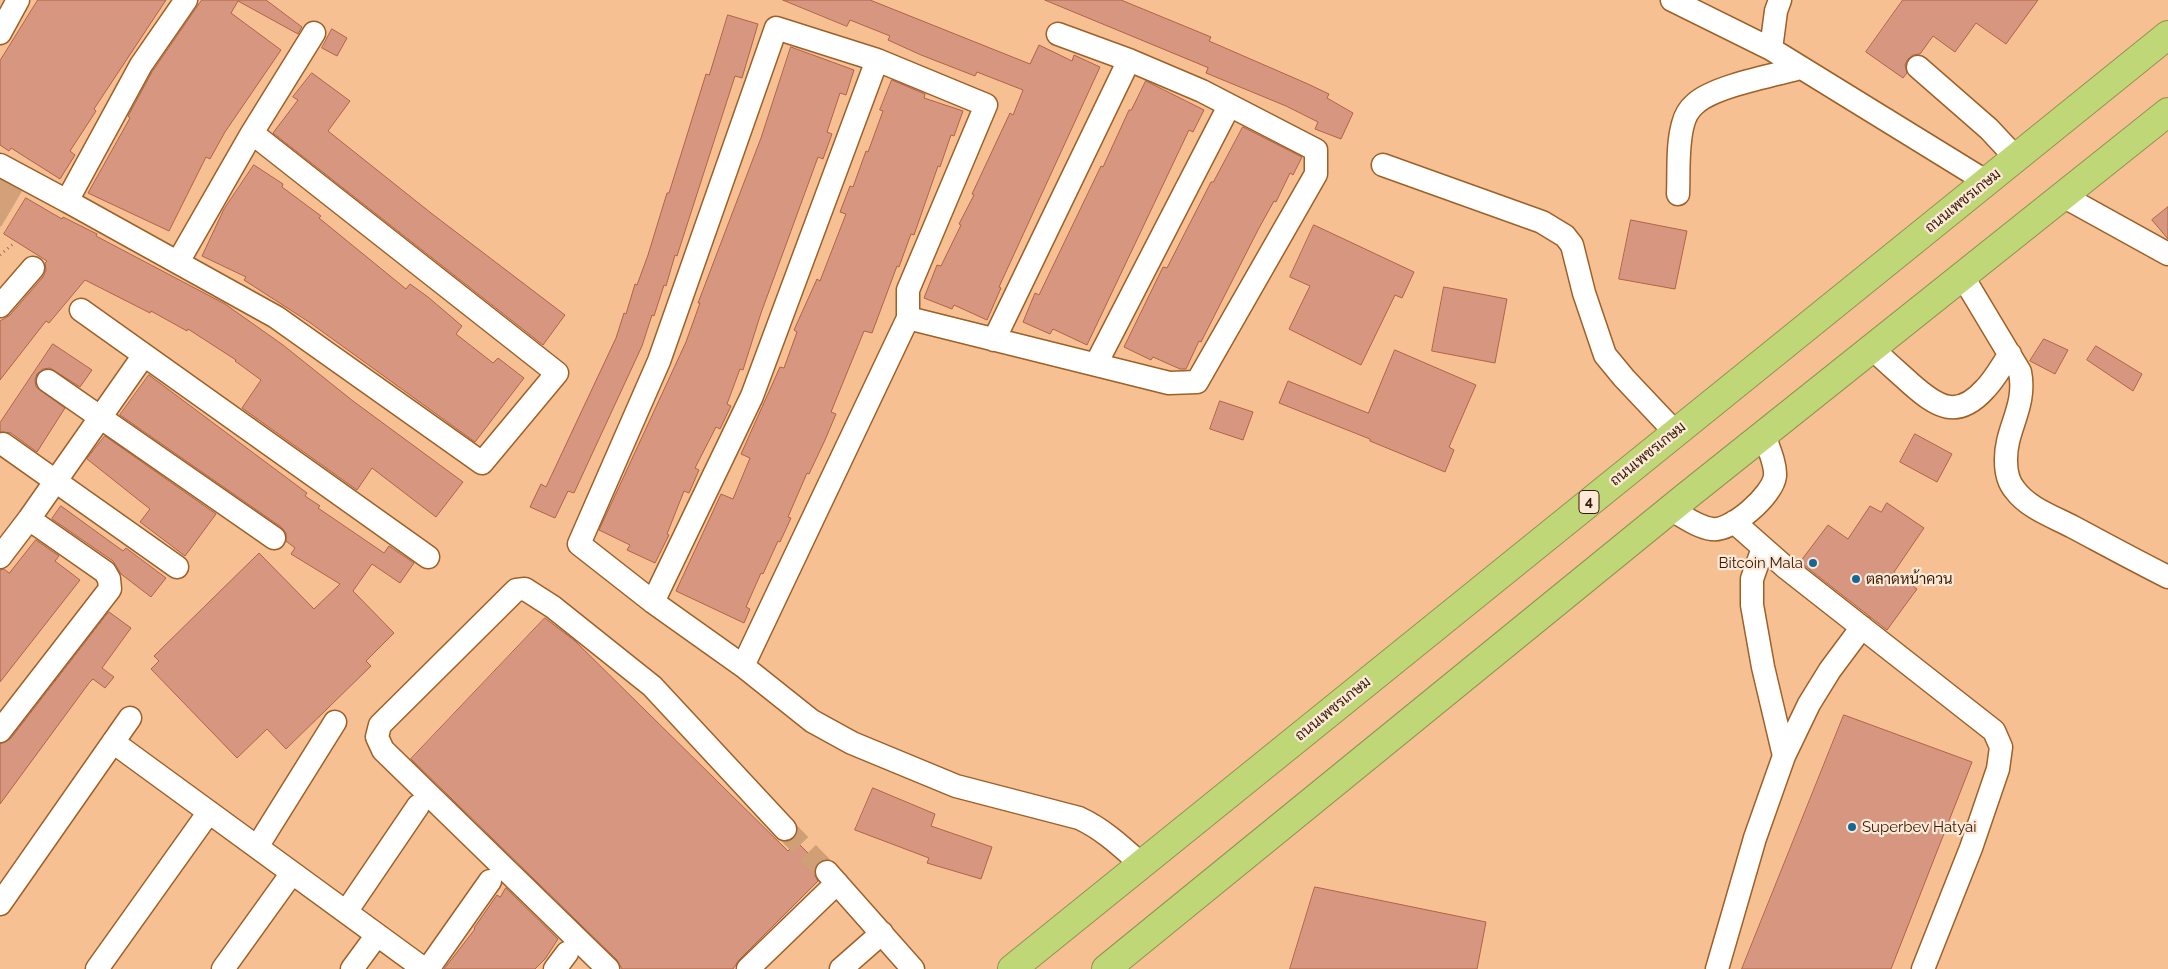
<!DOCTYPE html>
<meta charset="utf-8">
<style>
body{margin:0}
canvas{display:block;background:#f7c093}
</style>
<canvas width="2168" height="969"></canvas>
<script>
const context = document.querySelector('canvas').getContext('2d');
context.lineJoin = 'round';
function fill(path, color) { context.fillStyle = color; context.fill(path, 'evenodd'); }
function stroke(path, color, width, dash) { context.strokeStyle = color; context.lineWidth = width; context.lineCap = dash ? 'butt' : 'round'; context.setLineDash(dash || []); context.stroke(path); }
function label(font, color, halo, rows, align = 'center') {
  context.font = font + ' Raleway,Sarabun,sans-serif'; context.lineWidth = 4.5; context.setLineDash([]); context.textBaseline = 'middle'; context.strokeStyle = halo; context.fillStyle = color; for (const [text, x, y, turn = 0] of rows) {
    context.save(); context.translate(x, y); context.rotate((+turn || 0) * Math.PI / 180); context.textAlign = isNaN(turn) ? turn : align; if (halo) context.strokeText(text, 0, 0); context.fillText(text, 0, 0); context.restore();
  }
}
fill(new Path2D(`
 M0,172L25,186L1,227L0,226Z`), '#d2a179');
const building = new Path2D(`
 M38,0H166L94,109L96,111L70,151L75,155L60,179L11,148L9,151L0,145V61Z
 M202,0H266L302,27L298,34L238,1L231,13L281,50L225,132L210,159L206,157L169,231L88,193L130,118L128,116L152,72Z
 M783,0H870L1030,64L1039,45L1072,61L1074,55L1100,67L999,287L1001,288L987,320L954,305L952,309L924,298L937,265L941,266L961,225L959,224L974,195L972,194L1010,113L1013,115L1023,90L977,72L975,76L921,55L888,40L890,36L850,20L847,26Z
 M1045,0H1121L1211,37L1209,41L1308,84L1329,94L1327,98L1353,113L1341,139L1315,129L1318,122L1286,106L1206,73L1208,68Z
 M1903,0H2038L2006,44L1976,23L1955,52L1933,36L1920,54L1913,55L1908,59L1905,65L1907,73L1903,78L1866,52Z
 M728,15L758,24L742,78L735,76L677,256L675,255L666,286L664,285L654,316L652,315L642,346L574,493L568,491L555,518L530,507L541,484L546,487L616,338L624,313L626,314L635,284L637,285L648,255L667,193H669L706,74L709,75Z
 M332,29L347,38L337,56L322,48Z
 M791,47L854,70L846,95L840,93L827,132L832,134L823,159L818,157L761,313L743,370L740,369L727,404L731,406L720,429L716,427L695,468L699,470L689,493L684,491L667,534L669,535L655,563L627,550L630,545L599,530L686,342L700,303H698L761,138Z
 M312,73L350,101L328,131L431,213L565,315L543,345L273,133L298,100L293,97Z
 M892,80L925,94L924,98L963,111L954,136L951,135L940,167L938,166L914,235L911,234L899,267L897,266L872,333L864,331L831,412L836,414L825,440L809,474L807,473L788,517L791,518L780,542L778,541L763,574L761,573L746,607L750,609L744,623L676,591L721,494L733,499L750,458L741,454L780,367L784,368L797,332L794,330L817,279L820,281L846,214L840,212L850,186L853,187L866,151L868,152L883,111L880,110Z
 M1146,81L1204,110L1193,132L1189,130L1087,345L1053,329L1050,334L1023,322L1035,293L1039,295L1101,166L1103,167L1129,110H1131Z
 M1243,127L1302,157L1293,175L1290,173L1276,202L1274,201L1259,228L1201,342L1199,341L1186,369H1180L1153,357L1151,360L1124,347L1163,267L1167,268L1211,182H1213Z
 M254,165L283,184L282,187L321,216L319,218L406,289L410,284L428,297L462,326L456,334L493,363L498,358L524,378L475,442L309,322L244,280L246,277L202,256L224,209Z
 M26,198L62,219L63,217L97,234L96,236L225,304L283,345L353,401L463,482L436,517L372,468L357,490L242,408L261,380L235,361L236,360L188,329L187,331L151,311L150,313L85,280L49,323L46,321L0,380V321L10,315L43,277L46,270L45,263L47,261L4,234Z
 M2168,207V239L2152,220Z
 M1631,220L1687,231L1675,289L1619,279Z
 M1314,225L1414,272L1402,298L1395,295L1361,365L1289,329L1310,286L1290,277Z
 M1444,287L1507,299L1495,363L1432,351Z
 M2044,339L2068,350L2055,374L2030,361Z
 M53,344L92,370L80,387L50,368L43,369L37,374L35,380L36,387L65,408L37,452L11,433L0,432V423Z
 M2096,346L2142,374L2133,391L2087,360Z
 M1395,350L1476,385L1449,447L1454,450L1445,472L1370,441V439L1279,403L1288,381L1368,413Z
 M149,375L307,493L305,496L320,506L318,508L384,553L389,546L414,563L400,583L372,564L353,591L394,633L366,661L371,666L286,749L267,729L237,758L151,669L159,661L154,656L259,553L314,609L340,584L291,554L295,548L286,541V533L281,527L120,415Z
 M1220,401L1253,412L1243,440L1210,429Z
 M1915,434L1952,454L1937,482L1900,462Z
 M105,436L216,514L185,556L140,522L150,509L87,459Z
 M1887,503L1924,528L1894,572L1917,589L1887,630L1800,562L1828,525L1848,539L1870,506L1881,512Z
 M61,506L123,551L126,548L166,578L151,597L121,574L113,561L52,519Z
 M36,540L59,556L55,561L80,580L0,682V570L4,569L9,573Z
 M109,612L131,628L102,668L114,677L105,688L93,679L89,683L0,804V744L10,739Z
 M545,618L575,641L788,851L797,842L818,863L814,874L818,881L739,960L733,969H622L617,960L411,759Z
 M1844,715L1972,762L1891,969H1742Z
 M873,788L935,814L931,826L992,847L981,879L927,863L929,858L855,830Z
 M1315,887L1486,922L1477,969H1290Z
 M506,888L558,939L545,959L535,969H444L475,929L474,928L497,895L500,897Z`);
fill(building, '#d7967f');
stroke(building, '#b06347', 1);
stroke(new Path2D(`
 M785,829L827,872`), '#d09f76', 22, [22, 11]);
const minor = new Path2D(`
 M186,0L141,65L67,201L276,317L482,463L557,373L252,133
 M1672,0L1771,49L1987,182
 M0,33L18,0
 M1771,49L1776,11L1780,0
 M1918,67L1989,129L2016,158
 M0,165L67,201
 M1383,165L1542,222L1565,236L1572,245L1584,293L1605,355L1624,378L1675,432
 M1678,194C1679,171 1677,145 1683,124C1685,116 1689,109 1695,104C1714,86 1775,75 1801,68
 M2063,196L2168,254
 M178,262L252,133L314,33
 M1963,277L2020,372C2027,407 2005,429 2006,461C2006,472 2008,482 2015,490C2028,508 2054,517 2073,527C2105,544 2136,561 2168,577
 M0,306L33,268
 M81,310L428,557
 M908,318L1169,383L1197,382L1316,174V150L1202,91L1129,60L1058,34
 M994,340L1129,60
 M1873,349C1885,361 1898,372 1910,383C1937,407 1957,420 1985,389C1995,379 2002,365 2010,354
 M1096,364L1229,106
 M48,381L274,538
 M3,444L177,567
 M1670,509C1683,516 1697,527 1712,529C1731,532 1773,495 1775,476C1776,464 1768,447 1764,435
 M1734,522L1785,567L1994,731L2001,747L1998,769L1971,848L1923,969
 M0,557L29,519L144,355
 M653,602L752,396L877,60
 M743,666L908,318V290L986,105L877,60L776,28L659,361L579,544L653,602L743,666L812,721L852,743L956,786L1079,818C1103,829 1122,847 1141,864
 M0,731L110,589L109,579L105,572L29,519
 M113,742L424,969
 M1784,756L1809,704L1830,670L1862,627
 M257,847L335,722
 M827,872L913,969
 M0,904L130,718
 M346,912L418,806
 M97,969L209,812
 M223,969L292,873
 M352,969L377,935
 M428,969L490,881
 M555,969L567,953
 M608,969L383,750L377,737L380,725L516,590L525,589L553,607L652,686L785,829
 M748,969L837,883
 M841,969L882,933
 M1717,969L1755,838L1784,756L1763,667L1752,605V579L1763,548`);
const highway = new Path2D(`
 M1012,969L2168,35
 M1106,969L1683,499L2168,112`);
stroke(minor, '#9e6026', 25);
stroke(highway, '#8f954f', 30);
stroke(new Path2D(`
 M0,255L13,244`), '#a27854', 3, [1, 4]);
stroke(minor, '#fff', 22);
stroke(highway, '#c0d778', 28);
for (const [x, y, r, color] of [
 [1813,563,5,"#126999"],
 [1856,579,5,"#126999"],
 [1852,827,5,"#126999"]
]) { const dot = new Path2D(); dot.arc(x, y, r, 0, 2 * Math.PI); context.fillStyle = color; context.fill(dot); stroke(dot, '#fee9d8', 2); }
for (const [x, y, w] of [
 [1589,502,20]
]) { const box = new Path2D(); box.roundRect(x - w / 2, y - 11.5, w, 23, 4); context.fillStyle = '#fee9d8'; context.fill(box); stroke(box, '#351b04', 1); }
label('bold 14px', '#351b04', null, [
 ["4",1589,502]
]);
label('15px', '#351b04', '#fee9d8', [
 ["ถนนเพชรเกษม",1963,201,-39],
 ["ถนนเพชรเกษม",1648,454,-39],
 ["ถนนเพชรเกษม",1333,709,-39]
]);
label('15px', '#351b04', '#fee9d8', [
 ["Bitcoin Mala",1803,563,"right"],
 ["ตลาดหน้าควน",1866,579],
 ["Superbev Hatyai",1862,827]
], 'left');
</script>
